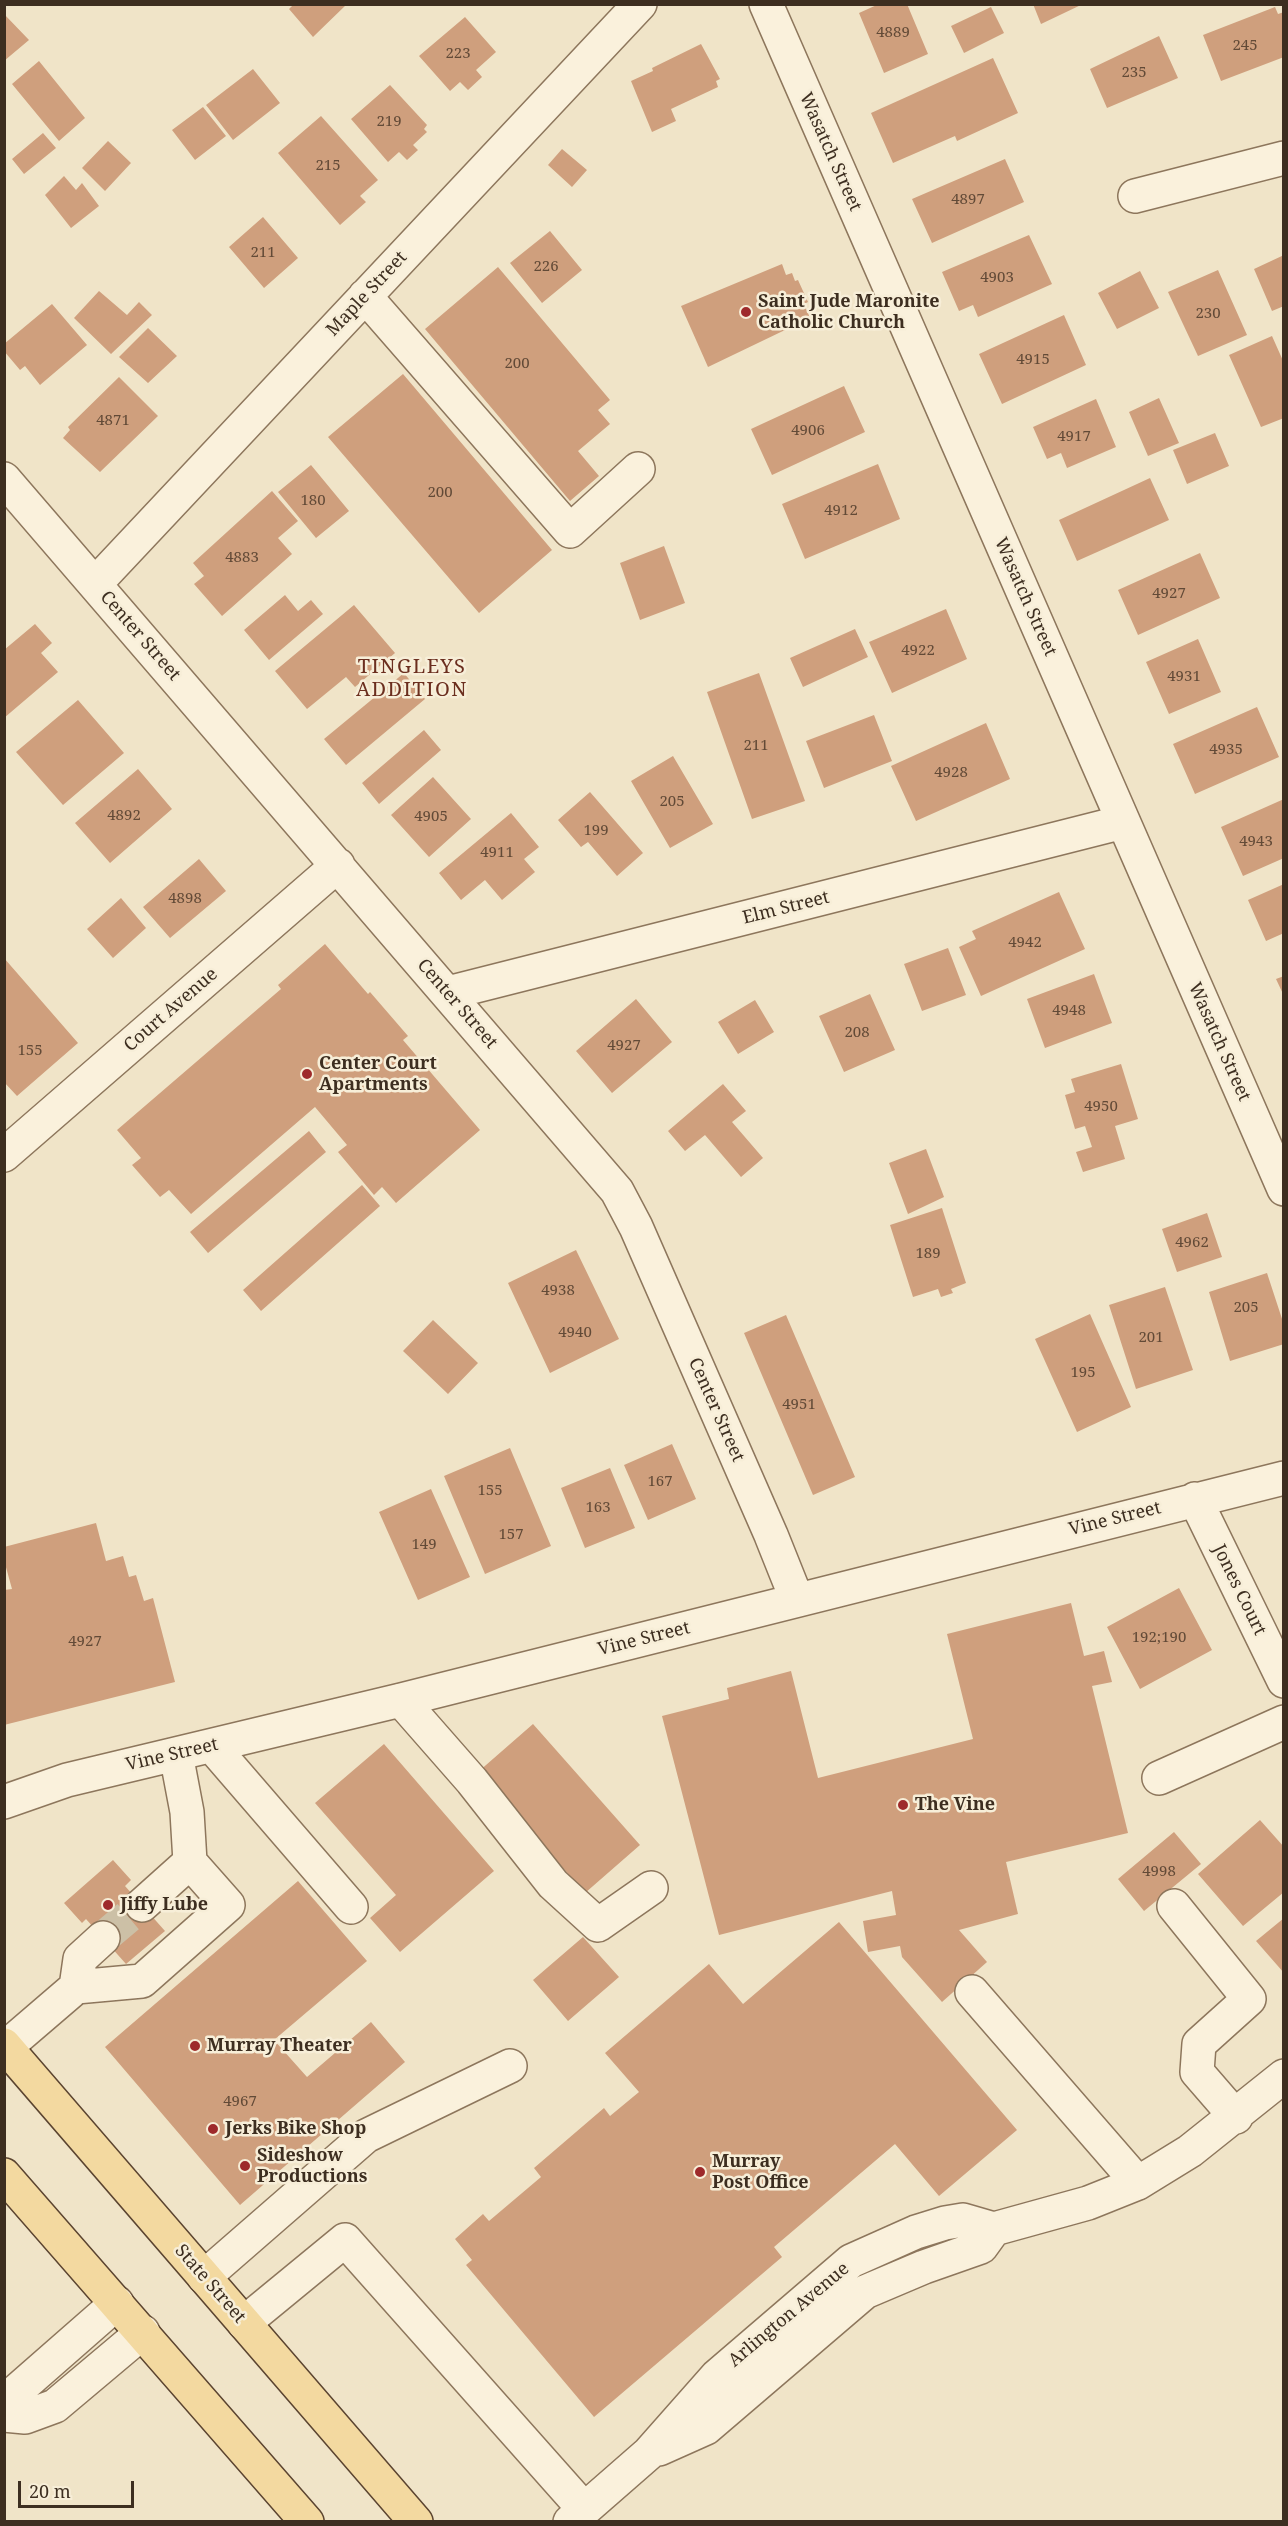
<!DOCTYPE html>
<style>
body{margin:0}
#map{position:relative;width:1288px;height:2526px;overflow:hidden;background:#f0e4c8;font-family:"Noto Serif",serif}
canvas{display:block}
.frame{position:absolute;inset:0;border:6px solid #3d2e20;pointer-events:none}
.scale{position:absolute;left:18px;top:2481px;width:116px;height:27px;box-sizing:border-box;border:3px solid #3d2e20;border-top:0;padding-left:8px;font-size:18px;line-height:21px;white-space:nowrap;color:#3d2e20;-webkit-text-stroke:4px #f7eed8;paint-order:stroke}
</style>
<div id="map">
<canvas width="1288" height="2526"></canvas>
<div class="frame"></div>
<div class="scale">20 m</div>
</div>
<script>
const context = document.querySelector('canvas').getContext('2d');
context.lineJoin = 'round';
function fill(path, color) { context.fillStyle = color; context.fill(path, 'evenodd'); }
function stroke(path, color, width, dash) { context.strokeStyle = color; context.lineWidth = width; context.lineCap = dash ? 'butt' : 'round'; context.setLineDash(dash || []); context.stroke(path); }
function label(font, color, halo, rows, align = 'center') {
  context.font = font + ' "Noto Serif",serif'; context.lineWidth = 5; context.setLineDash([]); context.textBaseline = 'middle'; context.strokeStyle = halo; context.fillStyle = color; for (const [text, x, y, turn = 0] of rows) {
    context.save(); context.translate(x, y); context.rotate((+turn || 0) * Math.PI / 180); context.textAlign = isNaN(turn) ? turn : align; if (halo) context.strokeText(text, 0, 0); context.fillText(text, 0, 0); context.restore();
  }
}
fill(new Path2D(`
 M294,4H347L313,37L289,9Z
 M879,4H907L928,54L884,73L859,13Z
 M1033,4H1083L1041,24Z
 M991,7L1004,33L964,53L951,26Z
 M1275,7L1278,14L1284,12V57L1221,81L1203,35Z
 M4,14L29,40L4,61Z
 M465,17L496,52L476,70L482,77L468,90L460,82L450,91L419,56Z
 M1159,36L1178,78L1107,108L1090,69Z
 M701,44L720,79L716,81L718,87L671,109L676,121L652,132L631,81L653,71L652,68Z
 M993,58L1018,113L957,141L955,136L893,163L871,113Z
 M39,61L85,118L59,141L12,84Z
 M253,69L280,103L233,140L206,105Z
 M390,85L427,125L424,129L427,132L413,145L418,150L407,160L399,152L388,162L351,119Z
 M203,107L226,136L195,160L172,130Z
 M321,116L378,180L360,196L366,202L340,225L278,153Z
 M43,133L56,148L24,174L12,159Z
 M108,141L131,163L105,191L82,168Z
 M562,149L587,170L572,187L548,165Z
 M1005,159L1024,202L932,243L912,199Z
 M64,176L76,190L82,183L99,206L71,228L45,195Z
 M263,217L298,258L264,288L229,247Z
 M550,231L582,270L542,303L510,263Z
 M1029,235L1052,284L978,317L973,305L959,311L942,272Z
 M1284,255V306L1272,311L1254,269Z
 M782,264L786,275L792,273L795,281L798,280L808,302L804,304L810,318L708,367L681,306Z
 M498,267L610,400L598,410L610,424L578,451L599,476L570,501L425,329Z
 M1218,270L1247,335L1198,356L1168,292Z
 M1140,271L1159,308L1117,329L1098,293Z
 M99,291L127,315L139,302L152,315L111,354L74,318Z
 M52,304L87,345L40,385L25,366L20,370L4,351V344Z
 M1064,315L1086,365L1002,404L979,354Z
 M148,328L177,356L148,383L119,357Z
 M1272,336L1284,363V418L1261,427L1229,355Z
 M403,374L552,550L479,613L328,437Z
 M119,377L158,416L100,472L63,438L70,430L68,427Z
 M844,386L865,432L772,475L751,429Z
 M1159,398L1179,443L1148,456L1129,412Z
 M1096,399L1116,447L1067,468L1061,453L1047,459L1033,427Z
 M1215,433L1229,466L1187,484L1173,450Z
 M878,464L900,519L805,559L782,504Z
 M311,465L349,511L316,538L278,492Z
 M1150,478L1169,520L1077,561L1059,520Z
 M272,491L298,521L278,538L292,554L222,616L194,584L204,576L193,563Z
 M664,546L685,603L640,620L620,563Z
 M1200,553L1220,598L1138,635L1118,590Z
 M285,595L298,611L311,600L323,614L269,660L244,630Z
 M354,605L395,653L355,687L346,677L307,709L275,671Z
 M946,609L967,659L892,693L869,642Z
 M35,624L52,643L41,653L58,672L4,718V650Z
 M855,629L868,657L803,687L790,658Z
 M1198,639L1221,692L1169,714L1146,662Z
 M404,673L425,699L346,765L324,739Z
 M759,673L805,801L752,819L707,692Z
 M78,700L124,753L63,805L16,752Z
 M1257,707L1279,757L1195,794L1173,744Z
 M874,715L892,761L824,788L806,741Z
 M986,723L1010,779L916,821L891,766Z
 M424,730L441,750L379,804L362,783Z
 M673,756L713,824L670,848L631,781Z
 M138,769L172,809L110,863L75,823Z
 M433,777L471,819L429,857L391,815Z
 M590,792L643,853L617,876L588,842L581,847L558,820Z
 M1284,799V858L1243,876L1221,827Z
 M511,813L539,847L524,859L535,872L502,900L485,880L461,900L439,873Z
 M199,859L226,891L170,938L143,907Z
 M1284,884V933L1266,941L1248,900Z
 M1059,892L1085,949L981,996L959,947L976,939L972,931Z
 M121,898L146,928L113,958L87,929Z
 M325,944L368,994L370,992L408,1036L403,1040L480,1130L396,1203L382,1187L374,1195L338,1152L347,1145L315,1107L191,1214L169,1190L160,1197L132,1165L141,1158L117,1130L281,989L278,985Z
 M948,948L966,995L922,1011L904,964Z
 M4,958L78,1043L17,1096L4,1082Z
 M1094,974L1112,1023L1045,1048L1027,999Z
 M1284,976V996L1276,979Z
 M870,994L895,1050L844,1072L819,1016Z
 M636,999L672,1042L612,1093L576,1051Z
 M755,1000L774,1032L738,1054L718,1022Z
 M1121,1064L1138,1119L1115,1126L1125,1159L1083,1172L1076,1152L1092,1147L1085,1126L1075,1129L1065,1095L1075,1092L1071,1079Z
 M723,1084L746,1111L732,1122L763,1158L741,1177L705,1135L685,1151L668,1131Z
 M309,1131L326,1152L208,1253L190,1232Z
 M926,1149L944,1197L908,1214L889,1163Z
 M362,1185L380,1206L261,1311L243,1290Z
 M942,1208L966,1283L951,1289L953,1293L941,1297L938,1289L913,1297L890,1225Z
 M1207,1213L1222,1257L1177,1272L1162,1229Z
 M576,1250L619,1339L550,1373L508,1283Z
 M1267,1273L1284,1325V1344L1230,1361L1209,1292Z
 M1165,1287L1193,1370L1136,1389L1109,1305Z
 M1090,1314L1131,1407L1077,1432L1035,1339Z
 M786,1315L855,1477L813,1495L744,1333Z
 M433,1320L478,1363L448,1394L403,1351Z
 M672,1444L696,1499L648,1520L624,1465Z
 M510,1448L551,1546L485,1574L444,1476Z
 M610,1468L635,1528L585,1548L561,1488Z
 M431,1489L470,1577L418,1600L379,1512Z
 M96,1523L106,1561L123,1556L129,1577L136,1575L144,1601L153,1598L175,1682L4,1725V1590L12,1589L4,1560V1547Z
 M1179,1588L1212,1650L1140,1689L1107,1627Z
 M1071,1603L1084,1656L1104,1651L1112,1682L1092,1686L1128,1833L1006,1862L1018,1914L959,1930L987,1962L942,2002L902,1957L900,1946L868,1952L863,1921L896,1915L892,1891L719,1935L662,1716L729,1699L727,1688L791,1671L818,1778L973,1739L947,1634Z
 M533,1724L640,1845L585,1893L478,1772Z
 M384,1744L494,1871L400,1952L370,1918L396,1895L315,1803Z
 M1260,1820L1284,1847V1892L1243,1926L1198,1874Z
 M1174,1832L1201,1864L1144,1911L1118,1879Z
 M113,1860L131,1880L125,1886L165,1931L126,1964L86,1919L82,1923L64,1903Z
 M298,1881L367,1961L274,2040L307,2077L371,2022L405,2062L240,2205L105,2047Z
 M1284,1918V1973L1256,1941Z
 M839,1922L1017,2130L939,2196L895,2144L774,2247L782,2257L594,2417L466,2265L472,2260L455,2239L483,2214L489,2221L541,2177L534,2168L604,2108L610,2116L639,2092L605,2053L709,1964L743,2004Z
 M583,1937L619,1977L568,2021L533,1980Z`), '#cf9f7d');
stroke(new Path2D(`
 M103,1938L142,1905`), '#ccc0a6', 33, [33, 16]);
const minor = new Path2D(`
 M766,4L1284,1189
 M1135,196L1284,158
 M365,296L570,531L638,469
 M4,479L617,1191L636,1227L771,1535L797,1600
 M95,584L640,4
 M448,993L1123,822
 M4,1155L338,865
 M1195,1499L1284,1681
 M401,1700L472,1781L553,1884L598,1925L651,1888
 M212,1746L351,1907
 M1159,1778L1284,1722
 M4,1802L67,1780L401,1700L1284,1478
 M142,1905L190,1862
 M1174,1906L1249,1999L1199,2044L1197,2072L1236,2117
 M76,1987L80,1959L103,1938
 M972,1992L1138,2183
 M6,2047L76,1987L142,1981L228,1905L190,1862L187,1812L176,1754
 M204,2277L366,2136L510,2066
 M244,2323L345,2240L584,2509
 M4,2402L117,2303
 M4,2415L25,2417L55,2406L143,2332
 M659,2449L706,2428L865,2292L924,2267L981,2247L994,2229
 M570,2522L649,2453L717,2376L851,2261L916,2232L945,2223L963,2220L994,2229L1088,2203L1138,2183L1190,2151L1284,2076`);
const major = new Path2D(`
 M4,2045L416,2522
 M4,2175L307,2522`);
stroke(minor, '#8d765c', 36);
stroke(major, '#5b4430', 36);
stroke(minor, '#faf1dc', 33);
stroke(major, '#f3d9a0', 33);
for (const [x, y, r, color] of [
 [746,312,6,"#9e2a2b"],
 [307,1074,6,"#9e2a2b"],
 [903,1805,6,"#9e2a2b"],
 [108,1905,6,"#9e2a2b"],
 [195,2046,6,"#9e2a2b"],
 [213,2129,6,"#9e2a2b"],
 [245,2166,6,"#9e2a2b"],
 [700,2172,6,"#9e2a2b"]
]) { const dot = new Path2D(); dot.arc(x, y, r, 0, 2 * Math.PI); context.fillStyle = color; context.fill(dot); stroke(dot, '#f7eed8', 2); }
label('15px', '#624a37', null, [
 ["4889",893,33],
 ["245",1245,46],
 ["223",458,54],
 ["235",1134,73],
 ["219",389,122],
 ["215",328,166],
 ["4897",968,200],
 ["211",263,253],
 ["226",546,267],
 ["4903",997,278],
 ["230",1208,314],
 ["4915",1033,360],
 ["200",517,364],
 ["4871",113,421],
 ["4906",808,431],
 ["4917",1074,437],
 ["200",440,493],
 ["180",313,501],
 ["4912",841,511],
 ["4883",242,558],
 ["4927",1169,594],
 ["4922",918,651],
 ["4931",1184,677],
 ["211",756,746],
 ["4935",1226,750],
 ["4928",951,773],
 ["205",672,802],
 ["4892",124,816],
 ["4905",431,817],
 ["199",596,831],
 ["4943",1256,842],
 ["4911",497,853],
 ["4898",185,899],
 ["4942",1025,943],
 ["4948",1069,1011],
 ["208",857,1033],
 ["4927",624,1046],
 ["155",30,1051],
 ["4950",1101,1107],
 ["4962",1192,1243],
 ["189",928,1254],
 ["4938",558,1291],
 ["205",1246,1308],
 ["4940",575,1333],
 ["201",1151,1338],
 ["195",1083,1373],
 ["4951",799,1405],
 ["167",660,1482],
 ["155",490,1491],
 ["163",598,1508],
 ["157",511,1535],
 ["149",424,1545],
 ["192;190",1159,1638],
 ["4927",85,1642],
 ["4998",1159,1872],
 ["4967",240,2102]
]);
label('18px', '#3d2e20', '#f7eed8', [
 ["Wasatch Street",830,152,66],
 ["Maple Street",367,294,-47],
 ["Wasatch Street",1025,597,66],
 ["Center Street",140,636,49],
 ["Elm Street",786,908,-14],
 ["Center Street",457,1004,49],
 ["Court Avenue",171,1010,-41],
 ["Wasatch Street",1219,1042,66],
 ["Center Street",716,1410,66],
 ["Vine Street",1115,1519,-14],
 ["Jones Court",1239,1590,64],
 ["Vine Street",644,1639,-14],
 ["Vine Street",172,1755,-13],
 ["State Street",210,2284,49],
 ["Arlington Avenue",789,2315,-40]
]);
label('bold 18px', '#3d2e20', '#f7eed8', [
 ["Saint Jude Maronite",758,302],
 ["Catholic Church",758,323],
 ["Center Court",319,1064],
 ["Apartments",319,1085],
 ["The Vine",915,1805],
 ["Jiffy Lube",120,1905],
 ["Murray Theater",207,2046],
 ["Jerks Bike Shop",225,2129],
 ["Sideshow",257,2156],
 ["Productions",257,2177],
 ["Murray",712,2162],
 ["Post Office",712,2183]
], 'left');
context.letterSpacing = '1.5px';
label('20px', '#6b2e1e', '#f7eed8', [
 ["TINGLEYS",412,667],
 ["ADDITION",412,690]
]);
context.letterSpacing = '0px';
</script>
